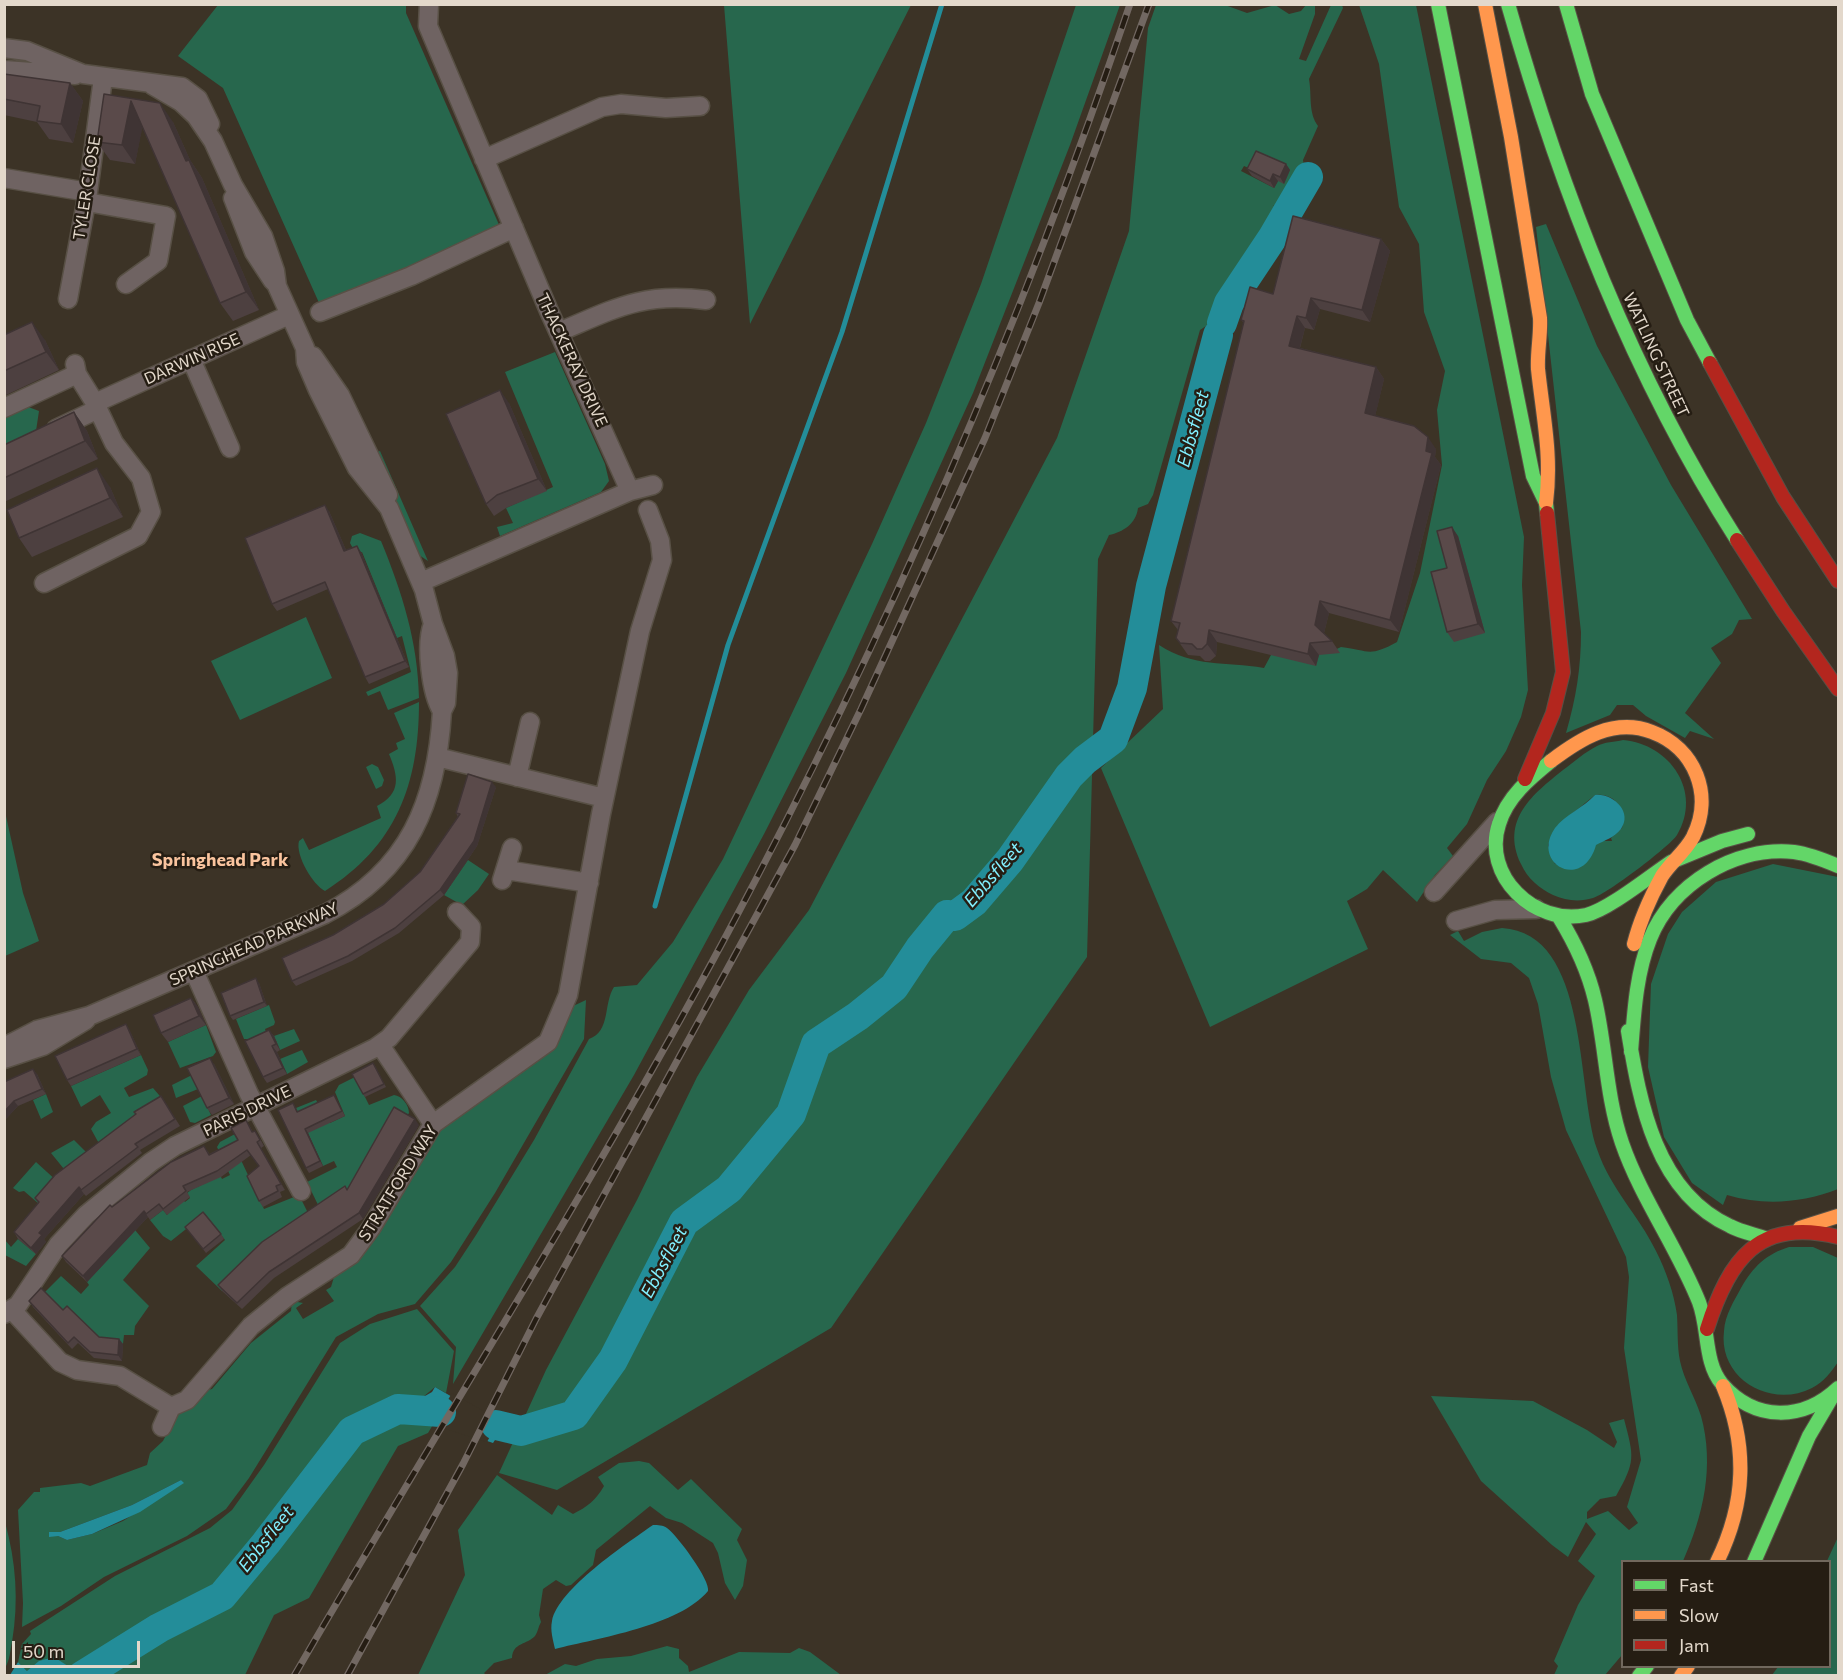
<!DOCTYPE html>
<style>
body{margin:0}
#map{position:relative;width:1843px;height:1680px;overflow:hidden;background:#3c3326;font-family:Commissioner,sans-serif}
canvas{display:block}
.frame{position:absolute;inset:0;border:6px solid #e3d8cb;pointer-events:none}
.legend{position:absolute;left:1621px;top:1560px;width:210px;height:108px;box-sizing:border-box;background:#251d13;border:2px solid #71685d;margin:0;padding:8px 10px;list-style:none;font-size:18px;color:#e3d8cb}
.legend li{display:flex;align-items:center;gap:12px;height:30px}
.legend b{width:30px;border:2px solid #71685d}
.scale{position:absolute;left:12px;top:1641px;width:128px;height:27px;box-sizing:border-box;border:3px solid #e3d8cb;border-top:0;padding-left:8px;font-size:18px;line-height:21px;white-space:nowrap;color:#e3d8cb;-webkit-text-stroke:4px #251d13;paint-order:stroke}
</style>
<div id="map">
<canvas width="1843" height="1680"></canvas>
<div class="frame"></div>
<ul class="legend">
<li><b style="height:8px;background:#63d668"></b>Fast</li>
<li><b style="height:8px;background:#ff974d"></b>Slow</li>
<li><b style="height:8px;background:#b3261e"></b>Jam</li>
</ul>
<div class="scale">50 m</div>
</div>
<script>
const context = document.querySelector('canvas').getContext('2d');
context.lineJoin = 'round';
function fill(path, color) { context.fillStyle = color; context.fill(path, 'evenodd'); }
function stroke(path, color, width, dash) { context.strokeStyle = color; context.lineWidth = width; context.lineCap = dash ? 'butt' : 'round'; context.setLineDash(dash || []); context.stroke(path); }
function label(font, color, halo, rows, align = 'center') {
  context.font = font + ' Commissioner,sans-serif'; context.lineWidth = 5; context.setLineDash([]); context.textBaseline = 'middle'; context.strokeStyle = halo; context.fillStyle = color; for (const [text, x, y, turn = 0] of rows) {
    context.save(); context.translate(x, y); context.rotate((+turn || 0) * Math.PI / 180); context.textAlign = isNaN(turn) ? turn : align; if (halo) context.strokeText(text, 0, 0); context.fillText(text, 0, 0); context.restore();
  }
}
fill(new Path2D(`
 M218,5H406V13L500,227L320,305L223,88L178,56Z
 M724,5H911L750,324Z
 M1076,5H1120L1070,145L973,393L846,673L764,834L634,1075L453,1384L456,1347L420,1306L455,1267L476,1235L534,1140L589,1039C611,1031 603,1004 614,987L637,985L673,942L723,859L872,544L926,423L981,284Z
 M1156,5H1225L1247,13L1275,5L1289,14L1301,11L1306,5H1315V14L1299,59L1306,61L1331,5H1342L1343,8L1309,79C1312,96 1308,112 1318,126L1303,160L1304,167L1315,174L1313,177L1318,180L1313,188L1315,191L1290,217L1273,205L1288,222H1285L1247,295L1235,327L1212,322L1200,330L1153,495L1148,504L1138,508C1136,524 1123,532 1109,535L1098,559L1087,957L831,1328L557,1490L499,1473L546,1370L637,1200L697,1077L749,990L809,910L1057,438L1129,231L1148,28ZM1244,166L1278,181L1274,188L1241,171Z
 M1359,5H1416L1524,537L1522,585L1528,690L1521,717L1506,751L1487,780L1467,824L1447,848L1453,856L1435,875L1417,902L1383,870L1367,889L1347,901L1368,949L1210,1027L1101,768L1163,709L1159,645C1194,668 1225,661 1264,668L1271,655L1320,648L1326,654L1341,647C1369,650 1368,658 1397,642L1420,573L1442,465L1437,410L1445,371L1424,312L1419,244L1399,207L1379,64Z
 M1546,224L1597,346L1671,485L1752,619L1739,620L1732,634L1711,648L1721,663L1685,713L1714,739L1690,731L1685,738L1646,716L1633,705H1617L1610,715L1566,733C1576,698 1581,668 1581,632L1536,227Z
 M555,352L605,464L609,481L601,492L500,536L497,527L513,523L506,508L553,487L505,372Z
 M23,405L39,411L36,431L5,447V415Z
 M380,451L428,561L419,555L376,459L372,454Z
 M360,533L381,541C402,592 418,642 419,698L388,710L380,691L368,696L366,692L411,672L402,636L397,638L362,552L356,554L350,543L352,536Z
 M306,617L332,678L240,720L211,661Z
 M419,702C419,785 396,846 325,891C313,885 295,855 299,841L303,838L309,850L381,818L377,806C402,793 398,776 389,754L398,749L396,743L405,739L394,713Z
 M1623,740C1670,744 1703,792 1677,835C1669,847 1607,894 1593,898C1580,902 1566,901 1553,895C1540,889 1527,878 1521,864C1500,820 1533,794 1563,770C1574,762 1585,752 1597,746C1604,742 1615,742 1623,740ZM1595,795C1614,792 1628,810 1622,828L1611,838L1612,841H1602L1555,864L1548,845L1557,826Z
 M372,764L378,767L384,780L382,786L376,789L366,767Z
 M4,807L23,893L39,941L5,956Z
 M468,860L489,874L478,890L462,905L444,895Z
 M1773,864L1838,877V1189C1802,1203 1764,1206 1727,1195L1723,1205L1692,1183L1664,1137L1648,1067L1651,984L1668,934L1682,912L1716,882Z
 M1502,928C1590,933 1576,1089 1597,1149C1611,1190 1638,1214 1656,1251C1666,1271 1674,1293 1677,1315C1678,1330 1677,1346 1680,1361C1684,1380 1695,1397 1701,1416C1715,1466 1703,1516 1683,1561L1622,1562V1655L1605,1675H1554L1558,1666L1554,1661L1578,1605L1595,1576L1578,1561L1596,1534L1586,1522L1568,1557L1552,1545L1481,1481L1431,1396L1533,1401L1587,1430L1614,1448L1617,1442L1609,1423L1624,1419C1634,1457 1636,1461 1616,1496L1600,1499L1587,1512V1519L1608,1511L1629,1530L1638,1523L1627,1507L1641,1460L1624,1348L1629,1277L1626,1257L1566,1130L1551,1077L1538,1004L1529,978L1511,963L1481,959L1450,935L1458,931L1464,941L1482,932Z
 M586,1000L584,1039L495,1193L451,1262L415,1304L378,1314L336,1337L249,1478L226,1509L187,1536L104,1577L61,1606L22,1627L23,1603L18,1510L34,1492H40V1488L81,1483L90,1486L147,1465L150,1453L163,1441L175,1417L203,1391L212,1389L251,1343L291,1311L292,1301L303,1303L296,1308L303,1319L334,1301L326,1290L331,1287L334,1277L438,1130L558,1040L571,1007ZM181,1480L183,1483L123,1521L92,1534L67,1540L49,1532H60L132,1505Z
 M269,1005L275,1022L274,1025L265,1029L266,1032L251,1039H244L236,1019Z
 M206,1025L216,1052L213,1056L180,1068L168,1042Z
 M294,1029L300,1041L280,1050L274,1036Z
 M302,1050L308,1062L287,1074L280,1059Z
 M141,1055L148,1070L147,1075L124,1088L129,1097L153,1088L165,1102L102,1149L91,1129L96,1122L111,1113L100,1095L81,1107L71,1086Z
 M192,1075L198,1089L176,1098L172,1085Z
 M355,1077L369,1105L394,1095C402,1096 409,1105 409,1113L356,1189L319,1207L307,1182L337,1167L334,1161L323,1166L296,1108L316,1100L330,1123L345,1116L335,1092L339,1085Z
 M46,1094L53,1112L41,1119L33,1100Z
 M202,1096L211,1115L195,1123L190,1122L183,1106Z
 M235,1134L246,1155L240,1158L264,1209L299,1195L311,1219L242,1270L222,1291L196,1266L225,1240L205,1214L171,1241L163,1236L150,1220L163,1210L167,1215L181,1197L185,1202L190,1198L187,1193L191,1190L220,1175L222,1179L230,1175L217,1147L220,1142Z
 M74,1140L90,1156L68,1174L51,1153Z
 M36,1162L58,1182L39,1204L24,1191L19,1192L13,1188Z
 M135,1230L150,1248L123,1280L149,1306L135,1326L134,1335H124L123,1344L98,1342L44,1293L61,1276L81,1294L89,1285L87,1282Z
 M18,1239L36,1254L26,1266L5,1255V1240L11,1247Z
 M1789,1247H1813L1838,1258V1362C1831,1372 1824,1382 1812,1388C1771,1409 1718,1379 1724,1331C1725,1315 1734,1301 1741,1288C1753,1267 1766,1254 1789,1247Z
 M417,1309L454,1351L446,1393L435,1387L417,1402L416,1407L434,1423L428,1433L398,1446L309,1598L274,1615L245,1675H91L95,1669L27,1671L18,1662L22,1644L31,1634L30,1631L115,1576L210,1528L232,1510L264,1465L340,1343L370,1324Z
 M639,1461L649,1463L678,1490L691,1479L742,1529L737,1540L747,1560L743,1586L735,1600L725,1583L718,1553L713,1543L682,1523L666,1518L650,1506L596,1550L593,1565L571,1585L566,1586L556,1580L543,1589L539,1615L541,1622C538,1627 538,1632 535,1636C527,1645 513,1642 512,1658L494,1663L484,1673L486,1675H418L465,1575L458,1530L497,1475L552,1515L558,1505L573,1514C587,1507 596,1500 604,1486L598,1477L619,1463Z
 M5,1522C16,1562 19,1601 12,1642C10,1651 10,1660 5,1668Z
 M1838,1537V1675H1772L1778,1667L1830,1666V1562L1827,1561Z
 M667,1646L679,1649V1658L688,1666L689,1672L739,1652L790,1653L799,1648L810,1652L841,1675H545L565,1664L576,1666L597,1659L631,1656Z`), '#27674d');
fill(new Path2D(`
 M1595,795C1613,793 1633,812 1621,829C1614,838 1605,840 1596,845C1583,892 1530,864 1555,828C1565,815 1584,807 1595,795Z
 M435,1387L499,1424L508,1435L505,1441L497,1437L493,1443L434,1423L427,1415L419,1413L416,1407L418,1400L432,1392Z
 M181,1480L184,1483L140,1512L92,1534L67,1540L58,1536L49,1537V1532H60L132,1505Z
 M653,1525C658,1525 663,1525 667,1528C677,1535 711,1581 708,1591C679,1626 598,1638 555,1649C553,1640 550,1630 552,1621C558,1589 626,1544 653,1525Z
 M54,1657L71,1668L83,1660L95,1669L91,1675H10L18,1662L27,1671L39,1661Z`), '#238d99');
fill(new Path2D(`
 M452,1393L499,1420L487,1442L433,1425Z`), '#3c3326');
stroke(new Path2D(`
 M655,906L728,645L842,332L942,4`), '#238d99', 5);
stroke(new Path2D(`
 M1222,323L1229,303L1273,237L1308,177
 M496,1425L521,1431L574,1415L613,1360L684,1222L729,1189L791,1114L816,1044L858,1016L894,987L920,948L947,915L955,916L974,902L1010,860L1069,776L1085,760L1113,739L1132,688L1151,586L1218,335
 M82,1676L159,1628L222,1596L266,1543L352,1431L398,1409L441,1412`), '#238d99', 30);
const street = new Path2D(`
 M4,48L27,51L83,74L182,87L198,99L210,124
 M4,70L75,75
 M484,159L602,107L621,104L666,108L700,106
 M4,178L88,192
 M233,198L254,252L273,281
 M87,202L166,216L158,261L126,284
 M68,299L88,192L103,78
 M320,312L411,276L514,228
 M559,332C616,308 643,292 706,300
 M313,356L340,395L388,495
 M191,359L230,448
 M95,403L289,315
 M4,408L77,374
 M56,429L98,409
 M630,491L653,485
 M421,582L630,491L549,311L428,26L429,4
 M44,583L138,536L151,512L141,478L114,443L95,403L77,374L75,364
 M433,624C425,644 431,693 442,711
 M437,757L604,798
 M517,777L530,722
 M506,870L589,883
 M502,880L512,848
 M1434,892L1497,822
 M1456,921L1495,910L1536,909
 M194,971L249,1094L301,1191
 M380,1045L433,1124
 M4,1047L37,1030L89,1016L325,914C409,871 437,801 442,711L446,703L448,673L445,656L433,624L424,590L389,508L357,468L318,390L306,362L305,348L277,286L275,271L263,236L233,185L213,141L196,116L181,102L152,85
 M4,1059L43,1046L86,1020
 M12,1310L60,1362L77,1370L120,1376L171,1407
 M4,1314L18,1305L58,1245L86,1215L151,1162L175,1146L375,1048L389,1038L470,942L471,927L457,912
 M162,1427L171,1407L187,1400L251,1326L288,1296L351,1255L371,1228L433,1124L548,1042L568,995L601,814L640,631L662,560L660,541L648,510`);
const fast = new Path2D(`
 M1438,4L1533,476L1546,503L1547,513
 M1508,4C1561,191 1632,375 1737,540
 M1566,4L1592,94L1687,320L1710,363
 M1551,761C1530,778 1507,797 1499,824C1482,875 1534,926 1586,915C1608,910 1650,876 1671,862
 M1671,862L1722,841L1748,834
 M1559,917C1575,943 1588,970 1595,1000C1606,1047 1606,1096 1622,1143C1641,1198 1677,1247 1699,1302C1709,1328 1704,1363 1722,1384C1755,1422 1803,1421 1838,1388
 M1628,1031C1640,1104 1656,1192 1730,1226C1741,1232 1754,1234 1765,1238
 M1631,1052C1634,1014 1636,974 1650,939C1672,884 1735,846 1794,852C1809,854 1824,860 1838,866
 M1754,1562L1809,1436L1832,1397
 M1639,1676L1647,1666`);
const slow = new Path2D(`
 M1485,4L1511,137L1540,318C1541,335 1537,352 1538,369C1543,416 1552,455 1546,503
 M1551,761C1580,739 1614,717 1652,732C1695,748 1714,795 1693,837C1685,852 1671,862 1662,876C1650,898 1640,920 1634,944
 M1800,1228L1838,1216
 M1717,1562C1746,1503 1748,1446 1723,1386
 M1681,1676L1688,1666`);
const jam = new Path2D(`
 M1710,363L1783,497L1838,581
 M1737,540L1783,611L1838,689
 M1525,779L1553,713L1563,672L1547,513
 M1707,1329C1729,1259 1759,1217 1838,1237`);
stroke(street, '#585045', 21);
stroke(fast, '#585045', 16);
stroke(slow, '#585045', 16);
stroke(jam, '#585045', 16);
stroke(street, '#6f6362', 18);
stroke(fast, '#63d668', 14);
stroke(slow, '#ff974d', 14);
stroke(jam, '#b3261e', 14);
const rail = new Path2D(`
 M294,1676C437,1429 591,1188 726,936C886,637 1021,326 1130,4
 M347,1676L463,1464L536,1319L795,845L861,709L985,438L1039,303L1149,4`);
stroke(rail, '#726862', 7);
stroke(rail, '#251d13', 4.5, [14]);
fill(new Path2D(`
 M4,74L70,83L83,101L73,143L49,139L37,122L4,115Z
 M104,94L173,122L190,160L202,178L259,310L233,321L220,303L142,127L135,164L110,160L97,142Z
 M1286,164L1290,170L1284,184L1278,181L1274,188L1252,176L1247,169Z
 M1381,239L1390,251L1370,322L1320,309L1314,330L1305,328L1300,348L1376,367L1384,379L1375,416L1436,449L1435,457L1441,465L1399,632L1329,613L1324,633L1332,641L1340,653L1319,655L1316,666L1217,642L1216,656L1210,661H1205L1200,656L1188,655L1176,638L1178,630L1171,621L1244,323L1241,320L1273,294Z
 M4,335L45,340L59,370L4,396Z
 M509,403L547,491L506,508L494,516L486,504Z
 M74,412L87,431L98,459L4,502V445Z
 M110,487L123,517L32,557L19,538Z
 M329,511L346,550L361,552L409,667L369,684L365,677L328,589L277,611L272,604Z
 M1458,536L1485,633L1454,642L1447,632V568Z
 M496,787L477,846L444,895L399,933L352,961L296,986L292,981L333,935L384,904L420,872L458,817L456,813Z
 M259,983L267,1006L233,1020L230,1016Z
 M191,998L198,1007L206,1025L168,1042L161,1033Z
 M126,1024L130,1031L141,1055L71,1086L67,1080Z
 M269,1030L274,1036L280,1050L277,1052L287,1074L267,1083L263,1077Z
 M214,1064L234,1104L212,1115L207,1108Z
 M375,1066L386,1087L365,1097L363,1094Z
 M37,1074L46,1094L18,1106L4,1121V1082Z
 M161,1096L180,1126L140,1150L142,1153L86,1196L84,1194L44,1239L46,1242L36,1254L18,1239L14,1232L38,1203L35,1198Z
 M337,1100L345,1116L308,1133L323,1166L309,1173L306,1168L296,1108L298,1112Z
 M246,1120L253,1132L255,1131L259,1137L264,1146L261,1148L285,1190L280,1192L282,1197L263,1207L259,1201V1166L251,1155L221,1177L187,1192L190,1197L167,1215L163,1210L150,1220L148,1217L87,1282L66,1262L62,1256L112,1207L208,1151L209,1154L238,1140Z
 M419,1125L363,1219L274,1278L242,1309L222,1291L218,1285L345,1186L347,1190Z
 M185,1227L221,1234L224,1239L206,1253Z
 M29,1301L63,1310L99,1337L119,1339L123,1344L122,1361L94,1358L78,1343L72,1349L33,1307Z`), '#4d4040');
fill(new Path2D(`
 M70,83L83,101L73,143L61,124Z
 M131,101L144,120L135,164L122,145Z
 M160,103L173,122L190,160L202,178L259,310L246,292Z
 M1286,164L1290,170L1284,184L1280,177Z
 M1273,174L1278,181L1274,188L1270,181Z
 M1381,239L1390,251L1370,322L1362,310Z
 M1311,298L1320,309L1314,330L1306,318Z
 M1297,316L1305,328L1297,358L1289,346Z
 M32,322L45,340L59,370L46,352Z
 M1376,367L1384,379L1373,425L1365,413Z
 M500,390L509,403L547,491L538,479Z
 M74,412L87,431L98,459L85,441Z
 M1428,437L1436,449L1435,457L1441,465L1399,632L1390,620L1426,451Z
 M97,468L110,487L123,517L110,498Z
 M325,505L329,511L349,557L344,551Z
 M1452,527L1458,536L1485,633L1478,624Z
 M357,546L361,552L409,667L405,661Z
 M1320,601L1329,613L1323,637L1315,625Z
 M1209,630L1217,642L1216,656L1207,644Z
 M1310,643L1319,655L1316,666L1308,654Z
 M492,782L496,787L477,846L444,895L440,890Z
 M256,978L259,983L267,1006L264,1002Z
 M191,998L198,1007L206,1025L199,1016Z
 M126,1024L130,1031L141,1055L137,1049Z
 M269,1030L274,1036L280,1050L276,1044Z
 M272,1046L277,1052L287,1074L283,1068Z
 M210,1058L214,1064L234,1104L229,1098Z
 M33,1069L37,1074L46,1094L42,1089Z
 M14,1101L18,1106L4,1121V1112Z
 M415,1119L419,1125L363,1219L359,1213Z
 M305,1129L308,1133L323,1166L320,1161Z
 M257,1142L261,1148L285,1190L281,1184Z
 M79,1187L84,1194L44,1239L46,1242L36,1254L31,1248L39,1233Z
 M144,1211L148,1217L87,1282L83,1276Z
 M119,1339L123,1344L122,1361L118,1355Z`), '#3f3434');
const building = new Path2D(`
 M4,74L70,83L61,124L37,121L40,106L4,99Z
 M104,94L160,103L186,161L189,160L246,292L220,303L131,101L122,145L97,142Z
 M1256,151L1286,164L1280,177L1273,174L1270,181L1247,169Z
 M1293,216L1381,239L1362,310L1311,298L1306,318L1297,316L1289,346L1376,367L1365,413L1414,426L1428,437L1426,451L1432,453L1390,620L1320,601L1315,625L1332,641L1310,643L1308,654L1209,630L1207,644L1202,649H1197L1192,644L1180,643L1176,638L1180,623L1171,621L1244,321L1241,320L1250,287L1273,294Z
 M32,322L46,352L4,371V335Z
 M500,390L538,479L497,495L486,504L446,414Z
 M74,412L85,441L4,478V445Z
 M97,468L110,498L19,538L7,510Z
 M325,505L344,551L357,546L405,661L365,677L325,582L272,604L245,538Z
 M1452,527L1478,624L1447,632L1431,572L1447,568L1437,531Z
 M468,774L492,782L474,841L440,890L395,928L348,956L292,981L282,958L333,935L384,904L420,872L460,814L456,813Z
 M256,978L264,1002L230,1016L221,993Z
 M191,998L199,1016L161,1033L153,1015Z
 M126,1024L137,1049L67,1080L55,1056Z
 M269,1030L276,1044L272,1046L283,1068L263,1077L245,1041Z
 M210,1058L229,1098L207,1108L187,1068Z
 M373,1063L384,1084L363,1094L352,1074Z
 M33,1069L42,1089L14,1101L4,1112V1082Z
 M334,1095L342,1111L305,1129L320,1161L306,1168L278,1110L293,1103L297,1112Z
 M161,1096L175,1119L135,1144L138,1147L81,1190L79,1187L39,1233L42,1235L31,1248L14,1232L39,1202L35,1198L55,1175L136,1114L134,1112Z
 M394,1107L415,1119L359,1213L269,1272L237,1303L218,1285L262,1242L345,1186L347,1190Z
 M246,1120L252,1132L255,1131L260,1140L257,1142L281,1184L276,1186L278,1191L259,1201L247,1176L259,1166L247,1150L217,1171L183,1186L186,1191L163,1209L159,1204L146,1214L144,1211L83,1276L62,1256L110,1205L112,1207L171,1162L204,1146L209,1155L238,1140L231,1128Z
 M203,1212L221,1234L203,1249L185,1227Z
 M41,1288L63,1310L67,1306L99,1337L119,1339L118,1355L90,1352L74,1337L68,1343L29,1301Z`);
fill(building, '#5a4a4a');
stroke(building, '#3f3434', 1.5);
label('16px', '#e3d8cb', '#251d13', [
 ["TYLER CLOSE",87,188,-81],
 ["WATLING STREET",1656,355,65],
 ["DARWIN RISE",192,359,-24],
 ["THACKERAY DRIVE",572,360,65],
 ["SPRINGHEAD PARKWAY",254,944,-24],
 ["PARIS DRIVE",247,1111,-26],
 ["STRATFORD WAY",398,1183,-58]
]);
label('italic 18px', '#82f0ff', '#251d13', [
 ["Ebbsfleet",1193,429,-75],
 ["Ebbsfleet",993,875,-49],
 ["Ebbsfleet",664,1262,-62],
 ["Ebbsfleet",266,1539,-52]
]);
label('bold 18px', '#fac49e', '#251d13', [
 ["Springhead Park",220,860]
]);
</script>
